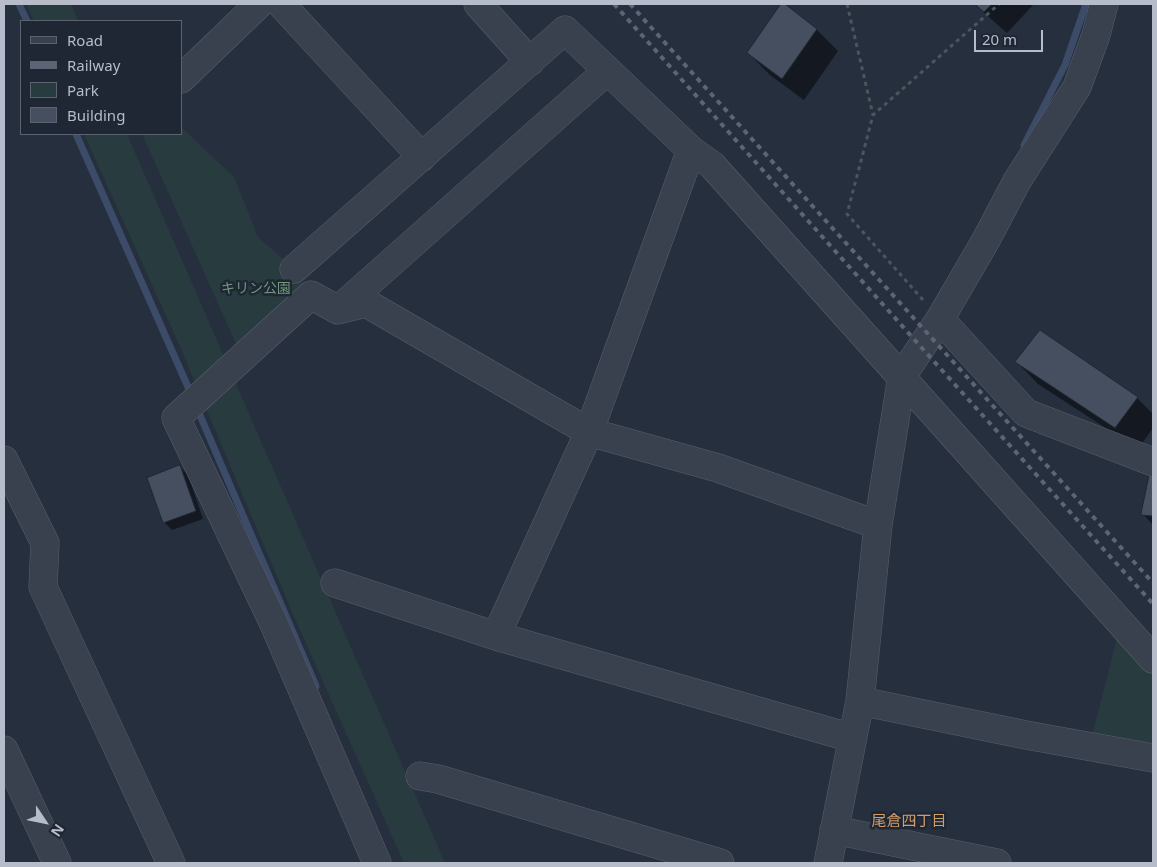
<!DOCTYPE html>
<meta charset="utf-8">
<style>
body{margin:0}
#map{position:relative;width:1157px;height:867px;overflow:hidden;background:#262f3e;font-family:"Noto Sans",sans-serif}
canvas{display:block}
.frame{position:absolute;inset:0;border:5px solid #b6bcc9;pointer-events:none}
.legend{position:absolute;left:20px;top:20px;width:162px;height:115px;box-sizing:border-box;background:#1f2634;border:1px solid #5b6270;margin:0;padding:6px 9px;list-style:none;font-size:15px;color:#b6bcc9}
.legend li{display:flex;align-items:center;gap:10px;height:25px}
.legend b{width:25px;border:1px solid #5b6270}
.north{position:absolute;left:20px;top:797px;width:50px;height:50px;-webkit-text-stroke:4px #1f2634;paint-order:stroke;rotate:124deg;font-size:14px;font-weight:700;line-height:20px;text-align:center;color:#b6bcc9}
.north::after{content:'';display:block;margin:auto;width:18px;height:22px;background:#b6bcc9;clip-path:polygon(50% 0,100% 100%,50% 72%,0 100%)}
.scale{position:absolute;left:974px;top:30px;width:69px;height:22px;box-sizing:border-box;border:2px solid #b6bcc9;border-top:0;padding-left:6px;font-size:15px;line-height:18px;white-space:nowrap;color:#b6bcc9;-webkit-text-stroke:4px #1f2634;paint-order:stroke}
</style>
<div id="map">
<canvas width="1157" height="867"></canvas>
<div class="frame"></div>
<ul class="legend">
<li><b style="height:6px;background:#3a414e"></b>Road</li>
<li><b style="height:6px;background:#5c6575"></b>Railway</li>
<li><b style="height:14px;background:#283b3f"></b>Park</li>
<li><b style="height:14px;background:#454f60"></b>Building</li>
</ul>
<div class="north">N</div>
<div class="scale">20 m</div>
</div>
<script>
const context = document.querySelector('canvas').getContext('2d');
context.lineJoin = 'round';
function fill(path, color) { context.fillStyle = color; context.fill(path, 'evenodd'); }
function stroke(path, color, width, dash) { context.strokeStyle = color; context.lineWidth = width; context.lineCap = dash ? 'butt' : 'round'; context.setLineDash(dash || []); context.stroke(path); }
function label(font, color, halo, rows, align = 'center') {
  context.font = font + ' "Noto Sans","Noto Sans JP",sans-serif'; context.lineWidth = 5; context.setLineDash([]); context.textBaseline = 'middle'; context.strokeStyle = halo; context.fillStyle = color; for (const [text, x, y, turn = 0] of rows) {
    context.save(); context.translate(x, y); context.rotate((+turn || 0) * Math.PI / 180); context.textAlign = isNaN(turn) ? turn : align; if (halo) context.strokeText(text, 0, 0); context.fillText(text, 0, 0); context.restore();
  }
}
fill(new Path2D(`
 M26,4H71L78,21H34Z
 M181,127L234,177L258,237L294,269L311,295L242,357L142,134H181Z
 M84,134H127L445,863H404L292,612L181,349Z
 M1121,623L1153,659V758L1089,747Z`), '#283b3f');
fill(new Path2D(`
 M782,4L816,29L838,51L804,100L770,75L748,53Z
 M974,4H1034L1007,33Z
 M1040,332L1137,398L1153,414V428L1138,449L1038,384L1017,362Z
 M180,467L188,475L203,519L172,530L164,522Z
 M1153,474V525L1143,514Z`), '#0007');
stroke(new Path2D(`
 M19,4L27,21
 M76,134L192,396
 M1024,145L1065,65L1086,4
 M196,406L316,686`), '#3c4b67', 7);
const building = new Path2D(`
 M781,4H785L817,29L782,79L747,53Z
 M975,4H992L984,12Z
 M1040,330L1138,397L1115,428L1015,362Z
 M180,465L196,511L163,523L147,478Z
 M1150,472L1153,473V516L1141,515Z`);
fill(building, '#454f60');
stroke(building, '#212835', 1);
const minor = new Path2D(`
 M281,4L422,157
 M478,4L530,62
 M181,79L259,4
 M691,150L712,165L1153,659
 M294,269L565,30L691,150L589,432L496,636
 M339,309L607,71
 M940,319L1026,413L1153,462
 M4,460L45,543L43,587L171,863
 M335,583L496,636L852,738
 M860,701L1026,735L1153,758
 M4,750L57,863
 M420,776L438,779L720,863
 M834,830L997,863
 M377,863L274,624L176,418L311,295L338,310L366,303L589,432L718,468L878,525
 M828,863L860,701L878,525L902,376L940,319L986,240L1017,181L1077,87L1096,35L1104,4`);
stroke(minor, '#585f6c', 29);
stroke(new Path2D(`
 M847,4L873,115
 M923,300L847,214L873,115L999,4`), '#46585c', 3, [4, 4]);
stroke(minor, '#3a414e', 28);
stroke(new Path2D(`
 M614,4L921,347L1153,604
 M630,4L1153,583`), '#5c6575', 4, [5, 5]);
label('14px', '#6e997a', '#1f2634', [
 ["キリン公園",256,289]
]);
label('15px', '#d19d69', '#1f2634', [
 ["尾倉四丁目",909,822]
]);
</script>
